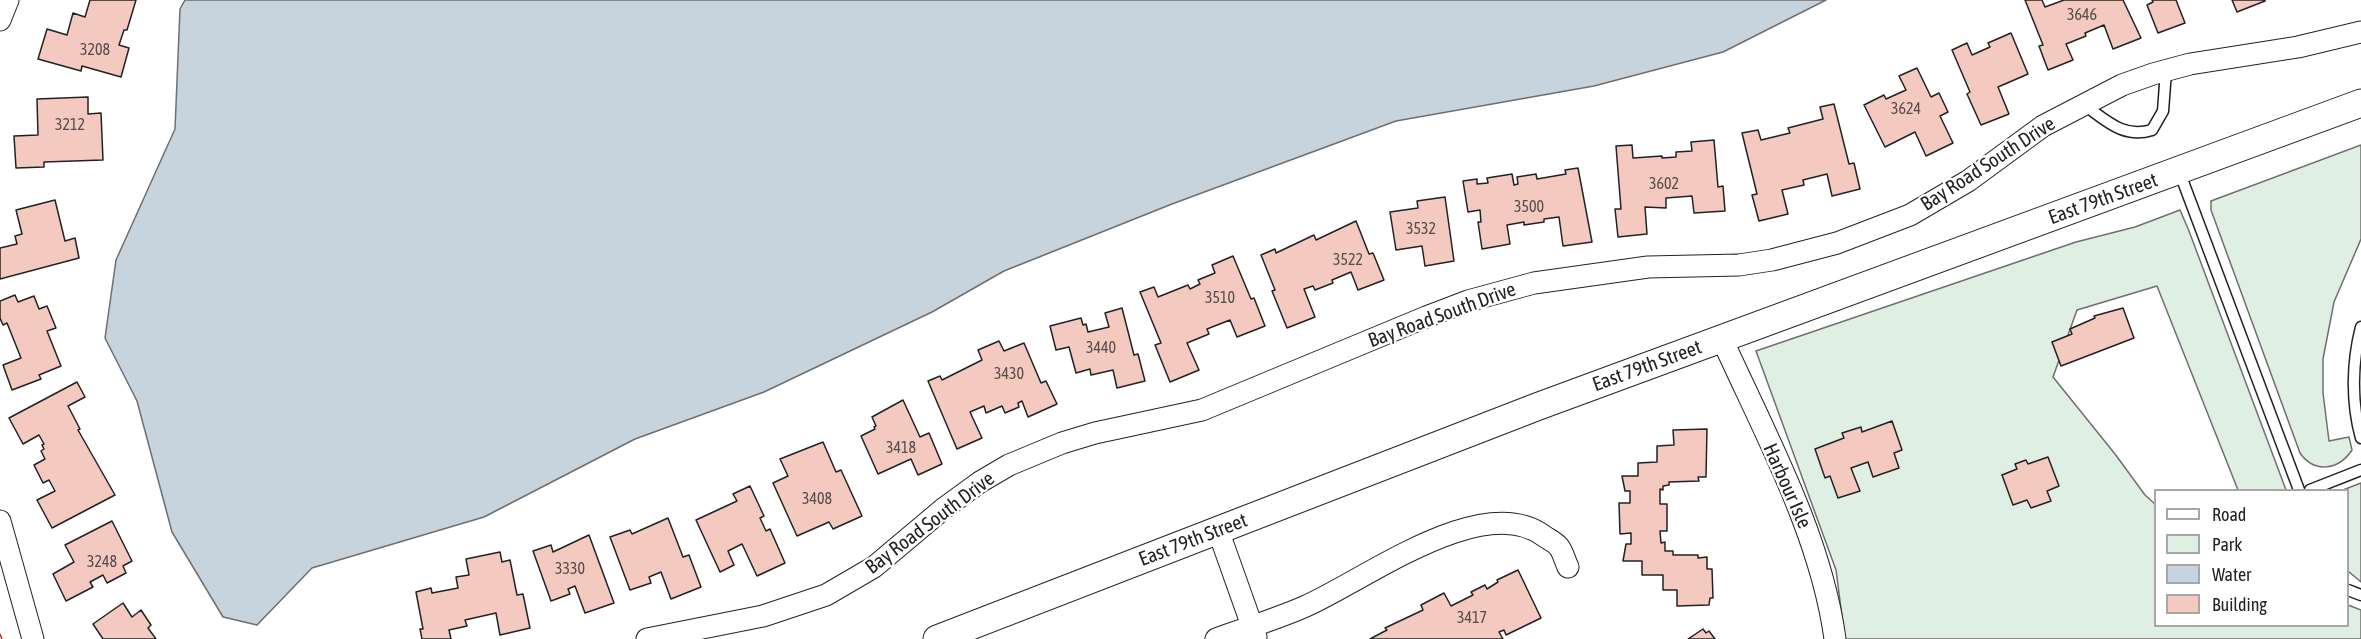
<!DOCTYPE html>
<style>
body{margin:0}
#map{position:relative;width:2361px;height:639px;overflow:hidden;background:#fff;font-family:"Asap Condensed",sans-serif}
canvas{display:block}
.legend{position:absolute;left:2154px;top:489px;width:195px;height:138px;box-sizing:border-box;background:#fff;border:2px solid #a7a7a7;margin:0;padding:8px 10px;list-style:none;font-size:18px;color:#222}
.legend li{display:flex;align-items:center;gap:12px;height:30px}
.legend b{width:30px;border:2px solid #a7a7a7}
</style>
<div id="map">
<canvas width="2361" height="639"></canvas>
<ul class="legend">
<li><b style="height:8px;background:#fff"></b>Road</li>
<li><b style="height:16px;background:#e0efe3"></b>Park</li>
<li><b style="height:16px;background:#c7d3dd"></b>Water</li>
<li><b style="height:16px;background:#f3c9c0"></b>Building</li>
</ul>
</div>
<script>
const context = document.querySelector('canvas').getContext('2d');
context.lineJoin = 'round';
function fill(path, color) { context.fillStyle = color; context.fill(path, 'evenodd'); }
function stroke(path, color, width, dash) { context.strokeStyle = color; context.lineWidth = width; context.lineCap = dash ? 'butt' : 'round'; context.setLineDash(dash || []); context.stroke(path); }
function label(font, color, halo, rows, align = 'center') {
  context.font = font + ' "Asap Condensed",sans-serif'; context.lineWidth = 4.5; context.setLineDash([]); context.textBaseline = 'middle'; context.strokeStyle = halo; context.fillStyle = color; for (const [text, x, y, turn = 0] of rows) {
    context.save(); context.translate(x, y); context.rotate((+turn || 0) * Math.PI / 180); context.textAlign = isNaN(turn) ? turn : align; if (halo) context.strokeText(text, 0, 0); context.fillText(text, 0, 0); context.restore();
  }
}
const green = new Path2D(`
 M2361,145V239L2334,302L2323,359V393L2329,441L2349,437L2352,450C2338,471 2314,473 2300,453L2211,210V201Z
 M2180,210L2189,231L2286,490H2238L2157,286L2077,310L2053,377L2115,454L2145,495L2155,504L2156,626H2348V605L2361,610V639H1845L1836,570L1756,351L2076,242L2135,227Z
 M2361,483V582L2348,571V490H2343Z`);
fill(green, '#e0efe3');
stroke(green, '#6f6f6f', 1.5);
const water = new Path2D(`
 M185,0H1826L1723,52L1594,86L1396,121L1172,204L1004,271L932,312L764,392L635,439L484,517L312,568L257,625L223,617L172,532L137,401L105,338L116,260L175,129L180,9Z`);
fill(water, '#c7d3dd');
stroke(water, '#6f6f6f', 1.5);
const building = new Path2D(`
 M90,0H136L127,30H124L119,45L129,48L121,77L82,66L81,71L38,59L47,29L67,35L73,13L85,17Z
 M2025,0H2042L2045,7L2064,0H2123L2141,38L2113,49L2104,25L2085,33L2086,36L2066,44L2073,60L2048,70L2039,46L2043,45Z
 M2152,0H2176L2185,23L2158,33L2147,5L2153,2Z
 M2232,0H2265V1L2237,12Z
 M2011,33L2028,74L1998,87L2009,114L1981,125L1967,94L1970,92L1952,50L1967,43L1972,55L1990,47L1988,43Z
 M1917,68L1931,97L1939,93L1948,112L1940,116L1953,143L1926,156L1915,132L1885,147L1864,105L1884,95L1886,99L1906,90L1899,76Z
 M88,97V114L101,113L103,160L44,162V167L16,168L14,136L38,135L37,99Z
 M1834,104L1849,164L1854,163L1860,189L1832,196L1827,174L1803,180L1804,185L1782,190L1788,214L1759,221L1752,195L1757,194L1742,133L1758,130L1761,140L1790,133L1788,128L1823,119L1820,107Z
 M1714,140L1718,187L1723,186L1725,211L1694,213L1692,196L1666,198V208L1645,207L1647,234L1618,237L1615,209H1621L1616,146L1632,145L1633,158L1662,156V158L1676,157V152L1692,151L1691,142Z
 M1578,168L1592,242L1563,246L1559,217L1544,219V222L1524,225V222L1507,225L1510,244L1482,249L1478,222H1481L1480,210L1468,212L1463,181L1477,179V184L1488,183L1487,178L1512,174L1514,185L1518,184L1517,177L1536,174L1537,179L1566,174L1565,170Z
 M1445,197L1454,261L1425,266L1422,246L1396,250L1390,212L1418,208L1417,201Z
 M55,200L65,241L75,238L79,258L0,279V248L17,244L15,236L22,234L16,210Z
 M1356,221L1369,254L1373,253L1384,280L1358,290L1351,272L1332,280L1333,283L1315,290L1313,286L1304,289L1315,317L1287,328L1272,291L1275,290L1261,255L1275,249L1276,253L1314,235L1316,240Z
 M1233,256L1251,299L1254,298L1265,326L1237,337L1230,320L1207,329L1209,334L1187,343L1199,370L1170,382L1155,345L1161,343L1140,292L1154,287L1158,297L1188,285L1190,289L1200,284L1198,280L1215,273L1212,265Z
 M15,295L18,302L34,296L39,309L47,306L56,328L47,331L61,366L39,375L41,379L12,390L3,365L21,358L7,323L3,325L0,318V301Z
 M1122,308L1134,355L1138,354L1145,381L1117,388L1113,370L1091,375L1090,369L1076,373L1069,347L1056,350L1050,326L1081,318L1083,325L1086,324L1088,332L1109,327L1105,313Z
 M2123,308L2134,338L2061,366L2052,342L2072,334L2070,329L2095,318L2094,316Z
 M999,341L1004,351L1024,343L1041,383L1046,381L1057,404L1028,417L1022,401L1018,403L1019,407L1005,413L1002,406L986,413L984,406L970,412L982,438L957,449L928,381L940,376L942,380L982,360L978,350Z
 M77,382L85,397L68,406L80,429L78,430L115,495L52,528L37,500L55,491L49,480L43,483L34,465L45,459L41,451L44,449L42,445L44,444L39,435L23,444L9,418Z
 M903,400L920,437L929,433L942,464L918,475L911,459L878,474L861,436L875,429L874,427L876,426L872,417Z
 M1892,421L1902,450L1894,453L1899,468L1873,477L1868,462L1851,468L1860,491L1838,498L1830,476L1825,478L1815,449L1844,438L1842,433L1861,427L1862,432Z
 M1707,429L1706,477H1698L1699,481L1669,482V485L1663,486V490L1660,489V504H1667V531H1660L1661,543L1665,542V551H1673V555H1698V558L1707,557V569H1712L1713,598H1710L1709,605L1677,606V590H1663V575H1642V561H1623L1626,544H1631V533L1620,534L1619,503H1630V491H1625L1622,476H1638V463L1657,462V446L1674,445L1673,430Z
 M823,442L836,472L841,470L862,516L833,529L829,522L797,536L773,483L788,476L780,459Z
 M2048,457L2059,486L2047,491L2051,501L2031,508L2027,500L2013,505L2002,475L2017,469L2015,464L2026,460L2028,464Z
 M750,486L764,516L760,518L766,531L770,529L785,563L757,576L742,544L728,551L734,565L720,572L696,520L737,501L733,494Z
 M668,518L683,557L689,555L701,587L671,599L661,572L649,577L651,583L630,590L610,537L630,530L632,534Z
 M112,521L132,561L123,566L126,573L107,583L103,575L90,582L93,587L66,601L53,574L74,562L65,545Z
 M589,535L614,603L585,613L575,586L568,589L570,594L551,601L533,551L551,545L553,552Z
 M500,552L502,562L510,560L517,595L523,594L530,628L500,635L496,613L465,620L467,626L449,630L451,639H422L420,629H423L416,592L431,588L432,593L458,588L456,577L469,575L466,559Z
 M1518,570L1541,618L1506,635L1504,630L1499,632L1503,639H1370L1387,630L1385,628L1423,610L1421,605L1444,593L1451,606L1473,595L1471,592L1485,585L1487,589L1498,582L1497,580Z
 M123,603L132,617L141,610L151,625L148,628L156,639H103L93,624Z
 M1703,629L1706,633L1709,631L1715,639H1688Z`);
fill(building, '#f3c9c0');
stroke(building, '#222', 1.5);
const service = new Path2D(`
 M2083,104C2106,120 2123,139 2152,130L2163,111L2166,71
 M2179,171L2299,490
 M2361,327C2352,362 2351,402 2361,438
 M2310,490L2361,470
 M2348,590L2361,595`);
const minor = new Path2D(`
 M0,20L8,0
 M1722,339C1765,434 1821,535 1835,639
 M0,521L33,639
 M1218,530L1256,637
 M647,639L763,616L826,595L874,567L943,509L980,482L1009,465L1062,443L1095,433L1202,410L1426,317L1468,301L1534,283L1648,267L1739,265L1772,260L1837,243L1910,215L1968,181L2043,126L2122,85L2153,74L2190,64L2298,47L2361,32
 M1216,639C1246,628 1277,619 1306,606C1365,580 1483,490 1544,536C1548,539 1555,542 1559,547C1563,552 1565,561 1568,567`);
const tertiary = new Path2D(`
 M937,639L1539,406L2361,103`);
stroke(service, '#222', 13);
stroke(minor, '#222', 23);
stroke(tertiary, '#222', 29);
stroke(service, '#fff', 10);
stroke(minor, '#fff', 21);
stroke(tertiary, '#fff', 27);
stroke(new Path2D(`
 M0,634L2,639`), '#c62828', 1.5, [21, 4.5, 3, 4.5]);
label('16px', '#564c4a', null, [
 ["3646",2082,15],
 ["3208",95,50],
 ["3624",1906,109],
 ["3212",70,125],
 ["3602",1664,184],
 ["3500",1529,207],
 ["3532",1421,229],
 ["3522",1348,260],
 ["3510",1220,298],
 ["3440",1101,348],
 ["3430",1009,374],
 ["3418",901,448],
 ["3408",817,499],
 ["3248",102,562],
 ["3330",570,569],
 ["3417",1472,618]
]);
label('20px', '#222', '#fff', [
 ["Bay Road South Drive",1988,164,-33],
 ["East 79th Street",2103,199,-20],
 ["Bay Road South Drive",1442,315,-20],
 ["East 79th Street",1647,366,-20],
 ["Harbour Isle",1787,486,66],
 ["Bay Road South Drive",930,523,-37],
 ["East 79th Street",1193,540,-21]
]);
</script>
